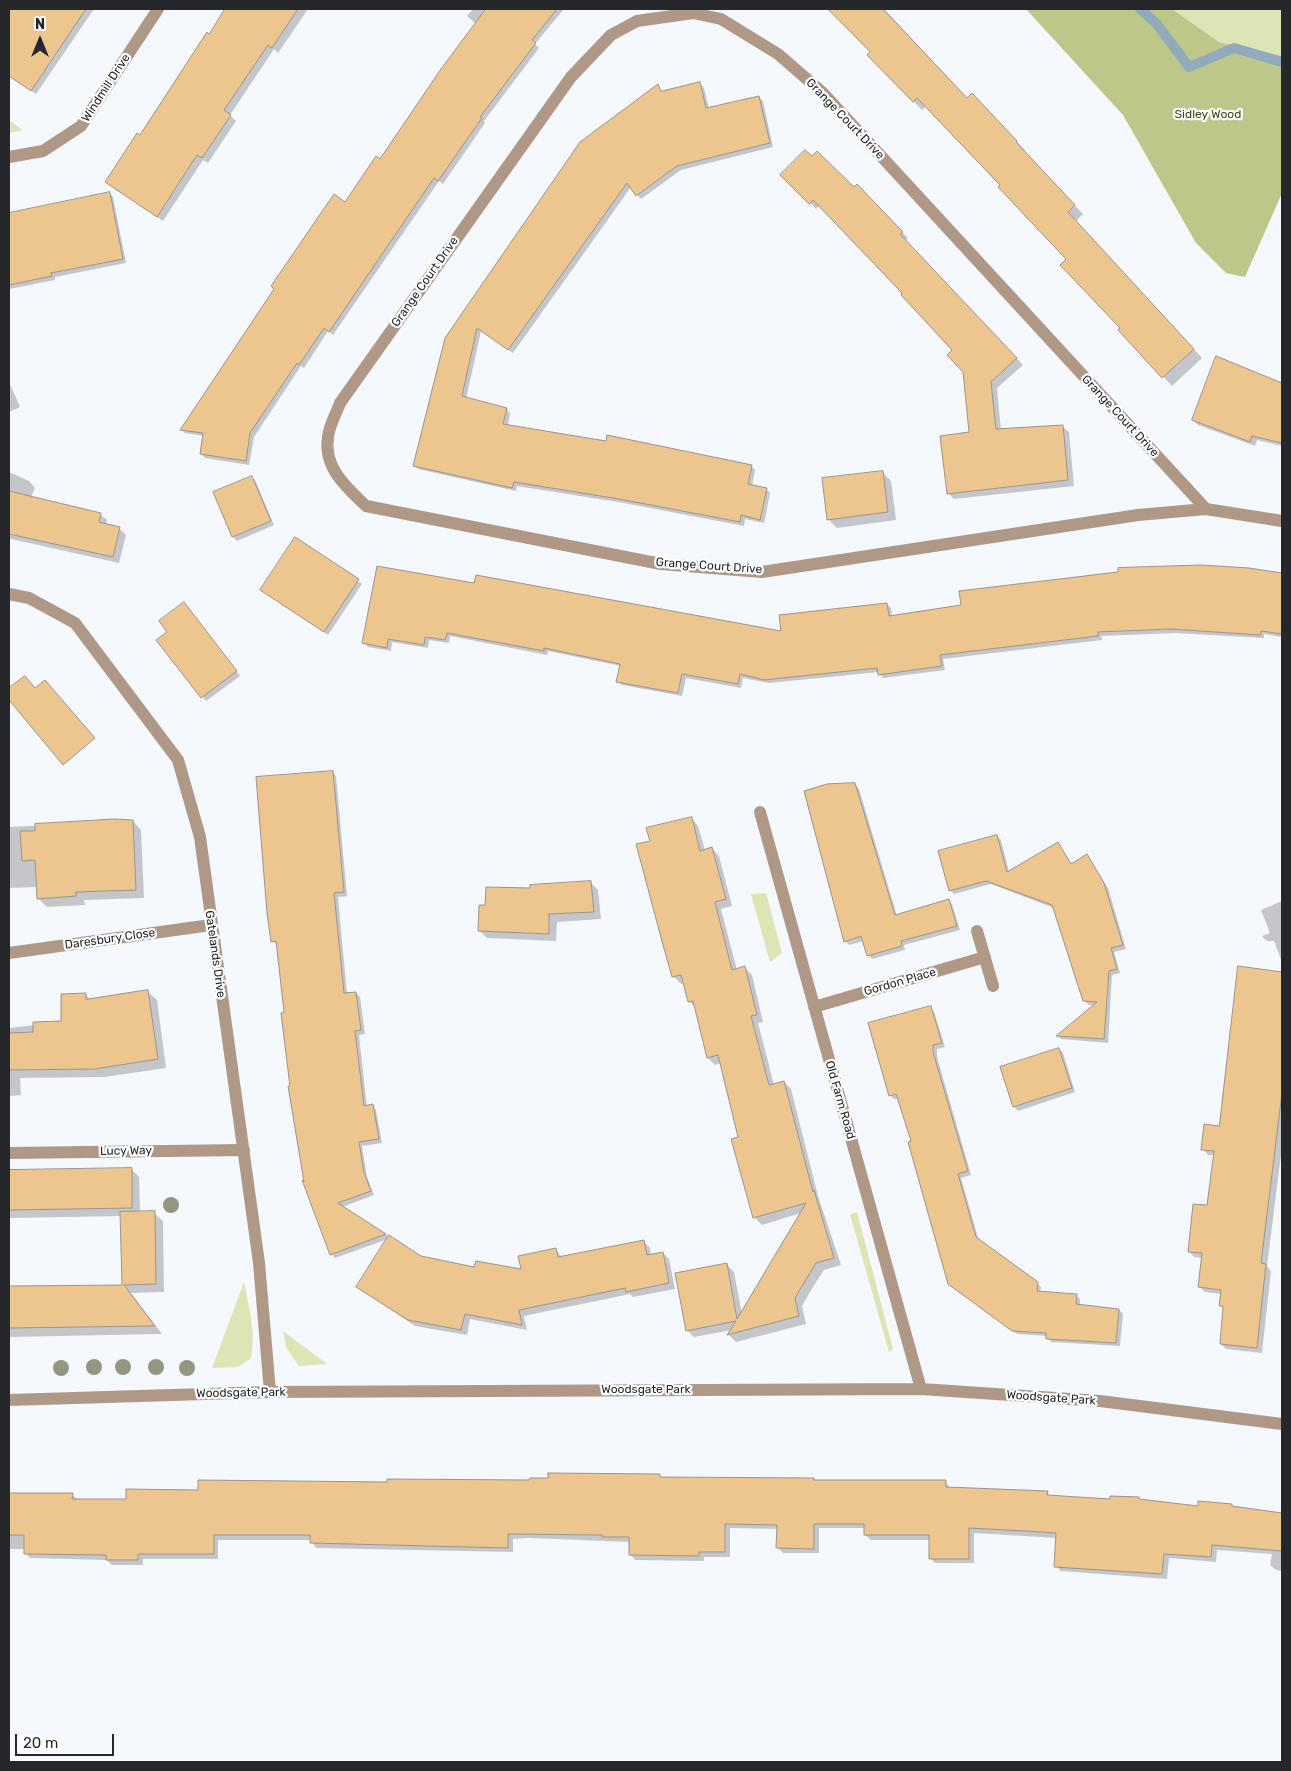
<!DOCTYPE html>
<style>
body{margin:0}
#map{position:relative;width:1291px;height:1771px;overflow:hidden;background:#f5f8fd;font-family:Rubik,sans-serif}
canvas{display:block}
.frame{position:absolute;inset:0;border:10px solid #25272a;pointer-events:none}
.north{position:absolute;left:15px;top:15px;width:50px;height:50px;-webkit-text-stroke:4px #fff;paint-order:stroke;rotate:0deg;font-size:14px;font-weight:700;line-height:20px;text-align:center;color:#25272a}
.north::after{content:'';display:block;margin:auto;width:18px;height:22px;background:#25272a;clip-path:polygon(50% 0,100% 100%,50% 72%,0 100%)}
.scale{position:absolute;left:15px;top:1734px;width:99px;height:22px;box-sizing:border-box;border:2px solid #25272a;border-top:0;padding-left:6px;font-size:15px;line-height:18px;white-space:nowrap;color:#25272a;-webkit-text-stroke:4px #fff;paint-order:stroke}
</style>
<div id="map">
<canvas width="1291" height="1771"></canvas>
<div class="frame"></div>
<div class="north">N</div>
<div class="scale">20 m</div>
</div>
<script>
const context = document.querySelector('canvas').getContext('2d');
context.lineJoin = 'round';
function fill(path, color) { context.fillStyle = color; context.fill(path, 'evenodd'); }
function stroke(path, color, width, dash) { context.strokeStyle = color; context.lineWidth = width; context.lineCap = dash ? 'butt' : 'round'; context.setLineDash(dash || []); context.stroke(path); }
function label(font, color, halo, rows, align = 'center') {
  context.font = font + ' Rubik,sans-serif'; context.lineWidth = 4.5; context.setLineDash([]); context.textBaseline = 'middle'; context.strokeStyle = halo; context.fillStyle = color; for (const [text, x, y, turn = 0] of rows) {
    context.save(); context.translate(x, y); context.rotate((+turn || 0) * Math.PI / 180); context.textAlign = isNaN(turn) ? turn : align; if (halo) context.strokeText(text, 0, 0); context.fillText(text, 0, 0); context.restore();
  }
}
fill(new Path2D(`
 M1172,9H1282V56L1219,42Z
 M9,120L23,130L9,133Z
 M766,893L782,953L770,962L751,894Z
 M857,1212L893,1349L889,1352L850,1214Z
 M244,1282C249,1308 256,1333 251,1358L238,1367L212,1368Z
 M283,1331L327,1364L299,1366L286,1347Z`), '#dce5b4');
fill(new Path2D(`
 M1026,9H1172L1219,42L1282,56V193L1245,277L1226,273L1196,243L1123,115Z`), '#bcc789');
fill(new Path2D(`
 M9,9H94L36,94L9,76Z
 M227,9H308L278,53L274,49L230,115L236,121L208,163L203,160L163,221L107,182Z
 M473,9H564L535,44L539,48L484,121L485,123L443,184L439,181L333,335L328,331L304,368L301,366L254,437L249,465L205,458L201,454L204,436L185,433L182,430L345,203L380,161L476,24L467,16Z
 M831,9H884L968,99L972,95L1025,150L1023,152L1083,214L1076,221L1202,358L1172,386L1120,330L1122,328L1068,259L926,106L922,110L869,55L872,52Z
 M700,84L704,88L709,109L759,97L763,101L773,147L681,170L641,199L631,187L513,353L481,331L466,399L506,409L510,413L508,426L751,466L755,470L752,486L766,489L770,493L764,523L745,519L744,526L624,503L517,486L516,491L418,469L414,465L446,338L657,86L662,92Z
 M782,175L854,189L857,186L908,238L905,241L1023,365L997,388L1001,430L1062,426L1069,432L1074,486L954,499L948,493L970,433L964,371L954,350L820,205L816,209Z
 M109,193L113,197L126,263L55,277V280L9,289V215L85,200Z
 M1216,358L1282,384V446L1257,440L1255,446L1198,425L1193,420Z
 M9,382L20,407L9,412Z
 M9,472L29,481L35,488L31,497L100,514L107,520L106,525L119,528L126,535L119,563L11,539L9,540Z
 M882,472L891,481L896,520L837,528L828,519Z
 M252,478L256,482L274,525L237,541L233,537L215,493Z
 M296,538L362,584L328,635L261,590Z
 M1249,569L1282,575V637L1264,634V638L1176,633L1101,636L1102,640L943,659L945,670L883,678L879,672L769,683L743,678L741,688L686,678L682,696L622,685L618,681L621,666L548,651L547,655L450,636L449,643L429,640L428,648L392,642L391,651L368,647L364,643L475,584L782,632L887,604L891,608L892,617Z
 M188,608L240,676L206,701L158,640L169,632Z
 M332,772L336,776L347,896L338,897L347,994L356,993L360,997L365,1034L359,1035L367,1107L372,1106L376,1110L382,1143L362,1146L367,1177L374,1195L342,1207L421,1257L475,1268L523,1271L556,1249L562,1258L644,1242L650,1248L651,1256L663,1253L669,1259L675,1289L633,1297L630,1294L524,1316L527,1330L470,1319L467,1335L415,1326L357,1287L388,1239L335,1258L331,1254L291,1099L282,1014H286L278,945L272,941Z
 M855,785L859,789L897,916L948,900L952,904L960,930L904,945L905,950L872,959L868,955L864,941L849,945L845,941Z
 M691,818L698,826L705,850L712,848L719,856L732,906L721,909L737,970L745,968L752,975L763,1022L758,1023L774,1085L784,1082L791,1089L818,1196L841,1265L824,1270L811,1290L802,1306L806,1324L736,1342L729,1335L732,1330L694,1337L687,1330L727,1265L734,1272L742,1314L801,1213L762,1225L754,1217L740,1138L721,1063L715,1065L708,1058L696,1008L689,1001L685,983L681,984L674,977L638,845L651,842Z
 M133,821L141,830L144,898L84,900L85,905L47,907L38,898V887L9,888V827Z
 M997,836L1001,840L1009,872L1058,843L1072,865L1087,856L1108,888L1126,949L1114,952L1120,973L1112,975L1108,1043L1061,1039L1058,1036L1095,1005H1089L1085,1001L1054,908L991,884L954,894L950,890Z
 M590,882L598,890L601,919L557,922L556,941L487,938L479,930L486,906L531,890Z
 M1282,901V962L1274,941H1267L1262,936L1270,933L1261,910Z
 M1239,967L1282,973V1147L1267,1266L1271,1271L1262,1353L1226,1349L1221,1344L1224,1309L1221,1305L1222,1294L1205,1292L1200,1287L1203,1258L1194,1257L1189,1251L1209,1207L1215,1155H1208L1203,1149L1220,1128Z
 M148,992L157,1000L166,1068L104,1077L20,1078L21,1095L9,1096V1028L62,1022L85,994L90,999Z
 M930,1008L934,1012L945,1047L937,1049V1057L971,1175L961,1178L979,1241L1037,1283L1041,1287L1040,1293L1076,1295L1080,1299V1306L1119,1310L1123,1314L1120,1346L1051,1342L1047,1336L1017,1334L954,1288L899,1098L894,1099L890,1095Z
 M1059,1049L1063,1053L1075,1092L1018,1111L1014,1107Z
 M131,1169L139,1177L140,1213H154L163,1221L164,1292L131,1293L162,1334L9,1337V1287L123,1286L121,1216L9,1218V1171Z
 M659,1476L662,1478L945,1482L950,1488L1047,1493L1051,1496L1140,1501L1199,1507L1231,1505L1234,1507L1282,1514V1571L1276,1570L1270,1565L1272,1554L1217,1550L1216,1562L1169,1558L1167,1579L1061,1571L1056,1566L1057,1538L974,1533V1563H935L930,1558V1540H871L865,1535V1528H819V1553H783L778,1548V1529L730,1528V1557H704V1561L635,1560L630,1554V1542L529,1538L513,1539V1552L316,1548L311,1540H218V1559H143V1565H112L107,1560L30,1558L25,1553V1549H9V1494H72L77,1499L127,1501L200,1491L388,1483L531,1481Z`), '#0003');
stroke(new Path2D(`
 M1140,9L1156,23L1189,67L1234,48L1282,62`), '#91aabc', 10);
const building = new Path2D(`
 M9,9H86L31,91L9,76Z
 M225,9H298L272,48L268,45L224,110L231,115L202,158L197,155L157,217L105,182L137,133L140,135L207,32L209,34Z
 M486,9H557L532,40L536,43L480,117L482,118L438,181L434,178L329,332L324,328L299,365L297,363L250,433L246,461L200,454L203,433L180,430L274,289L271,286L334,194L345,202L376,156L380,159L441,69Z
 M828,9H883L967,98L972,93L1017,141L1016,142L1075,205L1068,212L1194,349L1162,378L1118,330L1120,328L1060,265L1066,259L998,187L1000,185L917,98L913,102L867,55L870,52Z
 M700,82L706,108L759,96L770,143L677,166L636,196L627,183L508,350L477,328L462,396L507,408L503,424L606,441L607,435L752,465L748,484L767,488L760,520L741,515L740,522L619,499L514,482L512,488L413,466L445,338L580,142L658,84L661,91Z
 M805,150L812,156L817,151L854,187L857,184L903,232L900,234L1017,358L991,382L996,429L1063,425L1068,480L947,494L940,436L969,432L963,372L947,355L952,350L901,295L902,293L813,200L809,204L780,175Z
 M110,192L123,259L51,273L52,276L9,285V213Z
 M1216,356L1282,383V443L1252,436L1250,442L1192,420Z
 M883,471L888,512L827,520L822,478Z
 M252,476L271,521L232,537L213,492Z
 M9,491L101,513L99,522L120,527L113,557L9,534Z
 M295,537L359,579L324,632L260,590Z
 M1201,565L1249,568L1282,573V634L1261,631L1260,635L1171,629L1098,632V636L940,655L942,666L878,675L877,668L764,680L740,674L738,684L682,674L678,693L616,682L620,664L544,648V651L447,633L445,640L425,637L424,645L388,639L387,648L362,643L377,566L474,583L476,575L781,631L779,615L887,603L889,616L961,605L959,591L1118,572V568Z
 M184,602L237,671L201,698L156,640L167,632L159,621Z
 M25,676L35,688L45,680L95,738L63,765L9,700V688Z
 M333,771L344,892L334,893L344,993L356,992L361,1030L355,1031L364,1106L373,1104L379,1139L359,1142L364,1172L371,1191L338,1203L386,1234L330,1255L302,1180L304,1182L288,1086H290L281,1013L284,1012L276,941L271,942L267,913L256,777Z
 M855,783L895,915L949,899L957,926L901,941L902,946L867,956L861,936L844,942L804,791L827,784Z
 M692,817L700,851L712,847L726,899L715,902L732,970L745,966L757,1015L751,1016L769,1085L784,1081L813,1192L814,1190L834,1258L816,1263L795,1298L799,1316L727,1335L736,1321L686,1331L675,1273L727,1263L737,1319L806,1203L753,1218L731,1139L738,1137L718,1055L707,1058L693,1001L688,1002L681,975L672,977L663,945L636,844L650,841L646,828Z
 M115,819L133,820L136,890L76,892V896L37,899L35,860L22,861L20,831H35V824Z
 M997,835L1007,872L1058,842L1071,864L1087,854L1104,883L1123,945L1111,948L1117,969L1109,971L1104,1039L1056,1036L1097,1002L1083,1001L1052,905L986,881L949,891L938,851Z
 M591,881L594,912L549,914V934L478,931L479,905H485L486,887L530,888V885Z
 M1238,966L1282,972V1093L1261,1263L1266,1264L1257,1348L1220,1344L1223,1306H1219L1221,1290L1198,1287L1202,1253L1188,1252L1193,1204L1207,1205L1214,1151L1201,1150L1204,1124L1219,1126Z
 M148,990L158,1059L95,1069L9,1070V1033L33,1032V1022L61,1021V994L86,993V999Z
 M931,1006L942,1043L933,1045V1052L968,1171L958,1174L976,1237L1038,1282L1037,1291L1077,1294L1076,1304L1119,1309L1116,1343L1046,1339V1333L1012,1331L948,1284L908,1142L911,1141L896,1094L889,1096L868,1023Z
 M1059,1048L1072,1088L1013,1107L1000,1067Z
 M132,1168V1208L9,1210V1170Z
 M155,1211L156,1284L124,1285L155,1326L9,1328V1286L122,1285L120,1212Z
 M389,1235L421,1256L474,1267L476,1261L521,1269L518,1256L556,1248L558,1257L644,1240L647,1255L663,1252L669,1283L626,1292L625,1288L519,1310L522,1325L465,1314L461,1330L408,1320L356,1287Z
 M548,1473L660,1474V1477L814,1478V1480H946V1487L1048,1491L1047,1495L1110,1499V1496L1139,1497V1499L1198,1506V1501L1232,1504V1506L1282,1513V1551L1212,1545L1211,1557L1164,1554L1162,1574L1054,1567L1056,1533L1025,1531L969,1528V1559H929V1535H864V1524H814V1549L776,1548L777,1525L725,1524V1552H699V1556L629,1555V1537H602V1535L508,1534V1548L310,1543V1535H214V1554H138V1560H106V1555L24,1554V1535H9V1493H73L72,1499H126V1489L198,1490V1480L387,1482V1479L529,1480L530,1478H548Z`);
fill(building, '#edc58f');
stroke(building, '#9a948c', 1);
stroke(new Path2D(`
 M9,1153L244,1150`), '#af9886', 12);
stroke(new Path2D(`
 M9,157L43,151L81,126L158,9
 M1206,509L823,93L778,54L721,19L693,13L637,21L611,35L571,77L340,403C336,414 329,426 328,437C323,467 346,487 366,506L661,564L762,572L1138,515L1206,509L1282,521
 M9,594L29,598L75,623L178,760L200,837L259,1263L270,1392
 M760,812L921,1389
 M977,931L993,986
 M9,953L211,925
 M814,1007L985,957
 M9,1400L270,1392L921,1389L1100,1401L1282,1424`), '#af9886', 12);
context.fillStyle = '#929780';
for (const [x, y] of [
 [171,1205],
 [94,1367],
 [123,1367],
 [156,1367],
 [61,1368],
 [187,1368]
]) { context.beginPath(); context.arc(x, y, 8, 0, 2 * Math.PI); context.fill(); }
label('12px', '#25272a', '#fff', [
 ["Windmill Drive",106,88,-57],
 ["Grange Court Drive",845,119,46],
 ["Grange Court Drive",425,282,-55],
 ["Grange Court Drive",1120,416,47],
 ["Grange Court Drive",709,566,4],
 ["Daresbury Close",110,939,-8],
 ["Gatelands Drive",215,954,82],
 ["Gordon Place",900,982,-16],
 ["Old Farm Road",840,1100,74],
 ["Lucy Way",126,1151,-1],
 ["Woodsgate Park",646,1390],
 ["Woodsgate Park",241,1393,-1],
 ["Woodsgate Park",1051,1398,4]
]);
label('12px', '#414719', '#fff', [
 ["Sidley Wood",1208,115]
]);
</script>
